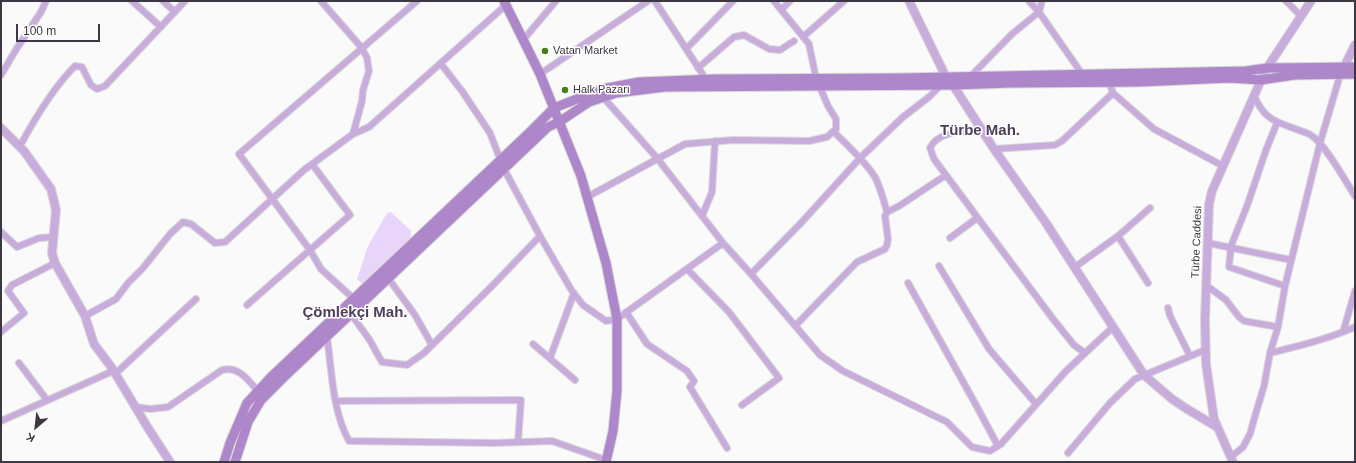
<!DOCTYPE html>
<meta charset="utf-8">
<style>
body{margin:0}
#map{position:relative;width:1356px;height:463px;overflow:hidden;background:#fafafa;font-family:Helvetica,sans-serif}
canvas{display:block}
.frame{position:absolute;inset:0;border:2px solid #3d3643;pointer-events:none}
.north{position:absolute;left:16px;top:407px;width:40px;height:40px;-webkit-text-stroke:3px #fff;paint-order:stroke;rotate:208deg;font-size:11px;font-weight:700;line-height:16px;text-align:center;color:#3d3643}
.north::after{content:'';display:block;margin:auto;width:14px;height:18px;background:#3d3643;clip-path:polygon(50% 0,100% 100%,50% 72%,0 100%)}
.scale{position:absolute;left:16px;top:24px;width:84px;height:18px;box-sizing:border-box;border:2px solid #3d3643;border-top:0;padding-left:5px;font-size:12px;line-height:14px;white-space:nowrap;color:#3d3643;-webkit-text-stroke:3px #fff;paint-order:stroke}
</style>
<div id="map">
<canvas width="1356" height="463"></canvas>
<div class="frame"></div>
<div class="north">K</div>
<div class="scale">100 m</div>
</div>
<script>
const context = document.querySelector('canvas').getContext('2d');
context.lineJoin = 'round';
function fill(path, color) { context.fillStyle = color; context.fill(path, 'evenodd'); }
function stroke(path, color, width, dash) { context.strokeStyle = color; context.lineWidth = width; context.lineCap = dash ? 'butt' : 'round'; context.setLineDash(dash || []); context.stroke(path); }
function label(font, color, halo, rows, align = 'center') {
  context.font = font + ' Helvetica,sans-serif'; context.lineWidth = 3; context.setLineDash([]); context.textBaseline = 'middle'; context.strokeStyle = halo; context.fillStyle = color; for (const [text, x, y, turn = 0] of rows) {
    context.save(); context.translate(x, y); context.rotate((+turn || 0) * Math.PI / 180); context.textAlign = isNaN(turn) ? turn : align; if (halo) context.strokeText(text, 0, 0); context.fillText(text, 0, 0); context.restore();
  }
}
fill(new Path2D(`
 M391,212L411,231L410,241L363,285L357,279L368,246L387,213Z`), '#e9d5f9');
const minor = new Path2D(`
 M132,1L161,27
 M163,1L175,12
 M321,1L362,48L367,58L369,71L363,90L362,101L353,134
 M655,1L707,81
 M1029,1L1039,12L1082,74
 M1286,1L1301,16
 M781,10L790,1
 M803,37L844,1
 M523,40L556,1
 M686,49L733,1
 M441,64L462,91L490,133L504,169L540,236L572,291L583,305L606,321L617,319L723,243
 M698,68L734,37L744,35L769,49L780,50L794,41
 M540,74L648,1
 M1,75L17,48L41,12L46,1
 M970,77L1012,34L1039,12L1042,1
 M1109,82L1113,93L1154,129L1223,166
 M1254,95C1264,121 1278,122 1301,131C1304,132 1309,133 1312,136C1325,144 1346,182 1355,196
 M603,97L657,158L723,243L751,274L820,355L843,371L947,422L972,447L990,451L1001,444L1066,371L1113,327
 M1277,123L1266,150L1247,206L1231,246L1229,267L1285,286
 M981,129C965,131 938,131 930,148L934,159L1053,319L1074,345L1085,353
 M834,132C846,144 868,164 876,179C881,190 884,201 887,212
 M20,146C34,120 54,87 75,66L82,67L91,85L97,89L105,86L185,1
 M994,149L1055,145L1062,141L1113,93
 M587,197L685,144L733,140L809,141L827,137L836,129V119L828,106L816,78L809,44L774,1
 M702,216L712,192L715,141
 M1,232L17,247L39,238L54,237
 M1118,236L1150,208
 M950,238L977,218
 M1208,243L1291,260
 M939,266L989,349L1036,404
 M1075,267L1118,236L1148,283
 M687,269L729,312L779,378L742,405
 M751,274L800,224L861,157L903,117L929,97L941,85
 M388,278L415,315L432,345
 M908,283L976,405L998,446
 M1207,286L1226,300L1239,317L1244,321L1278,327
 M354,299L321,269L310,250L239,154L417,1
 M247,305L350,215L312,164
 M1168,308L1170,316L1190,356
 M626,312L647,344L687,371L694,381L690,387L727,448
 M351,314L369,339L382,362L407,365L424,353L493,285L540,236
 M85,316L116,299L128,283L143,268L170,234L183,222L191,224L215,243L225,242L304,170L353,134L369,127L506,5
 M795,326L857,262L885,249L887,245L888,239L885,216L887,212L899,206L946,175
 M1,332L24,313L8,291L12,285L55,263
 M1343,332L1355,291
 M327,337C332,371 332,410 349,441L495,443L552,441L606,460
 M533,344L575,380
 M1270,353C1299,346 1328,339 1355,327
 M550,358L574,293
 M19,363L47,400
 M115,374L196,299
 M336,401L521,400L518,442
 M136,407L150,409L168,407L222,370C239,366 248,380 258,391
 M1,421L113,371
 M1068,453L1110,403L1135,379L1205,350
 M1231,457L1243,447L1250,434L1255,416L1264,386L1270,353L1278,327L1285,286L1320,143L1341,72`);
const tertiary = new Path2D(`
 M909,1L946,77L953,85L994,149L1046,223L1144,375L1172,399L1187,409L1217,427
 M1344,67L1355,45
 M1,128L24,151L51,189L56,210L52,253L55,263L85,316L94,344L112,368L148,428L170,462
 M1233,462L1214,419L1206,364L1205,320L1209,204L1212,191L1261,80L1267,68L1311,1`);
const secondary = new Path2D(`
 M504,1L540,74L581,176L606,263L617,319V391L613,431L606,462
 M224,462L230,443L247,403L271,377L530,132L554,108L602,89L639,82L715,79L902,78L1246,71L1267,68L1355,67
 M235,462L248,422L261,400L283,378L548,127L559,122L589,102L616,93L665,87L953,85L1010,83L1139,82L1229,78L1261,80L1294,75L1355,74`);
stroke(minor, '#d8d7d9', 8);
stroke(tertiary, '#d8d7d9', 10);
stroke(secondary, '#d8d7d9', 11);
stroke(minor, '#c8addc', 6);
stroke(tertiary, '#c8addc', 8);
stroke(secondary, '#ae87cb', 9);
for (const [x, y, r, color] of [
 [545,51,4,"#467f17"],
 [565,90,4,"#467f17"]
]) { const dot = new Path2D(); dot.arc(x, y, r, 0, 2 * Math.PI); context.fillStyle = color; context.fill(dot); stroke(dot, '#fff', 1.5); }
label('11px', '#3d3643', '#fff', [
 ["Vatan Market",553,51],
 ["Halk Pazarı",573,90]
], 'left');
label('11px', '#3d3643', '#fff', [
 ["Türbe Caddesi",1197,242,-88]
]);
label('bold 15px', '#4d3e59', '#fff', [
 ["Türbe Mah.",980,131],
 ["Çömlekçi Mah.",355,313]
]);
</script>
